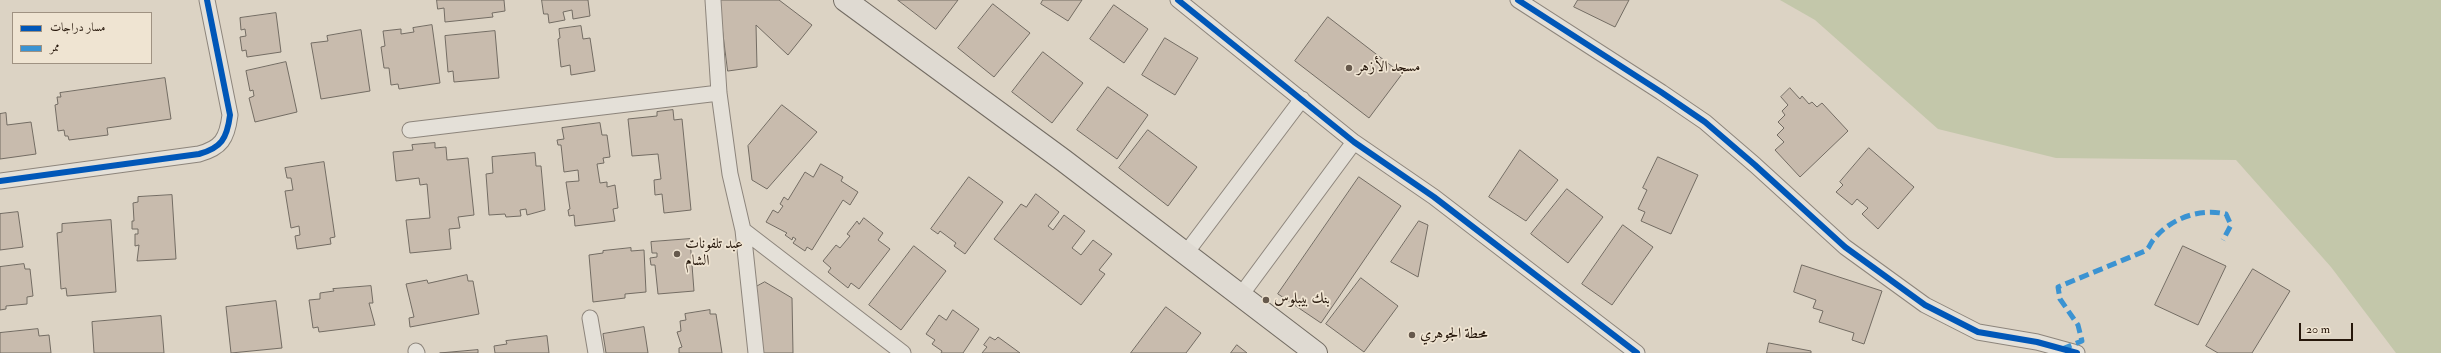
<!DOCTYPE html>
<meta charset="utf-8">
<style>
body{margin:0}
#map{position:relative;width:2441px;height:353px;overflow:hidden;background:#dcd3c4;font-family:"IM FELL Double Pica",Amiri,serif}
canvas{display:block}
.legend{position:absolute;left:12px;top:12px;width:140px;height:52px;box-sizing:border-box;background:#efe4d2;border:1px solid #9f9282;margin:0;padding:5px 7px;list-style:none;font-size:12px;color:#26170b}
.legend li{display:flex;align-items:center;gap:8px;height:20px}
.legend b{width:20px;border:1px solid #9f9282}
.scale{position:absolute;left:2299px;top:323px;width:54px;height:18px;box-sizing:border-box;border:2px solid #26170b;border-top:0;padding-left:5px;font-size:12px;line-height:14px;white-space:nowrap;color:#26170b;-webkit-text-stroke:3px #efe4d2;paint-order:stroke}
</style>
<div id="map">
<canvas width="2441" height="353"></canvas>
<ul class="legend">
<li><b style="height:5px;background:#0057b8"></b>مسار دراجات</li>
<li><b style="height:5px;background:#3b93d2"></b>ممر</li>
</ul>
<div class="scale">20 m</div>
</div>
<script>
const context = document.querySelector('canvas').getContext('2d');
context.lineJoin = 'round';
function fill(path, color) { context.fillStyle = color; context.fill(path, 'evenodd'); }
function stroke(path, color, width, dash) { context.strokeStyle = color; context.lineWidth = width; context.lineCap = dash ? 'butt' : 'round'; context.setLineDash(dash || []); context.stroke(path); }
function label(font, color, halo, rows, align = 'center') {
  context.font = font + ' "IM FELL Double Pica",Amiri,serif'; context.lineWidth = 3.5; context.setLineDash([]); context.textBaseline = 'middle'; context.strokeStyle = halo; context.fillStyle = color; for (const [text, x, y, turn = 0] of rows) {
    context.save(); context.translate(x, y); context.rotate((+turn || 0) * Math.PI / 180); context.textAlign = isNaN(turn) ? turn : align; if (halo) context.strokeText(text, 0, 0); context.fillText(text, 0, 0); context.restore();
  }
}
fill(new Path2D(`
 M1780,0H2441V353H2396L2331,267L2236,160L2056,158L1938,129L1815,20Z`), '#c3c7aa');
const building = new Path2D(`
 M437,0H504L505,11L492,13L493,17L445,22L444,8L438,9Z
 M542,0H588L590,16L573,19L572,10L563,12L565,20L549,23L548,14H544Z
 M719,0H779L812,25L788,55L756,25L757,67L728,71Z
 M898,0H958L936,29Z
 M1043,0H1082L1068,21L1041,4Z
 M1578,0H1629L1615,27L1574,7Z
 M993,4L1030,33L994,77L958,48Z
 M1114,5L1148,29L1124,63L1090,39Z
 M276,13L281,52L247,57L246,50L242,51L240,37L246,36L245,29L241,30L240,18Z
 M1328,17L1402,74L1369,118L1295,61Z
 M432,25L440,83L399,89L398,84L391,85L389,68H384L381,47L385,46L383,31L401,29V34L414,32L413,28Z
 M581,26L583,39L590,38L595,71L571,75L570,65L561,67L558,39L560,38L559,29Z
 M361,30L370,91L321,99L311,43L328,41L327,36Z
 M495,31L499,78L454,82L453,71L448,72L445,36Z
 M1165,38L1198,58L1175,95L1142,75Z
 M1043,52L1083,83L1052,123L1012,92Z
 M286,62L297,112L255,122L249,98L254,96L253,90L250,91L246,71Z
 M165,78L171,119L107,128L108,135L69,140L68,136H65L64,130L58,131L55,105L58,104L57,97H61L60,93Z
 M1108,87L1148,115L1117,159L1077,130Z
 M1790,88L1800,99L1802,96L1809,104L1812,102L1817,107L1822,103L1848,131L1800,177L1775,150L1784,142L1777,135L1784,128L1778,122L1785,115L1782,111L1788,105L1781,97Z
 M782,105L817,132L767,189L752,180L748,146Z
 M673,110L674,120L682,119L691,210L664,213L662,194L655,195L654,180L661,179L658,154L632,156L628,119L657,116V112Z
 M6,113L7,125L31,122L36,154L0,159V114Z
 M600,123L602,135H607L610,157L603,158L604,163L597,164L600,183L607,182V187L615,185L618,208L613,209L615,221L575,226L574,215L569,216L568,210L570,209L566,182L579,181L578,170L564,172L561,145H558L557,140L564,139L562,128Z
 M1148,130L1197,167L1168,206L1119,168Z
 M435,143V148L446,147L447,160L468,158L474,215L458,217L460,228L449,229L451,249L410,253L406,220L430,218L427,184L420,185L419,178L396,181L393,152L413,150L412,145Z
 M1869,148L1914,187L1878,229L1862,214L1868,208L1857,199L1852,205L1836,192L1843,185L1840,182Z
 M1520,150L1558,180L1526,221L1489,197Z
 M535,153L536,166H541L545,210L527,215L526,209L520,210L521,216L506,217L505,214L489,215L486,174L493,173L492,157Z
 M1658,157L1698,175L1671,234L1641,221L1645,212L1638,209L1647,190L1643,188Z
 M324,162L335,237L330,238L331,244L297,249L295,236L300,235L299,226L291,228L285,191L293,190L291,178H287L285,168Z
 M821,164L843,177L841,181L858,192L850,205L843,200L812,250L807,247L805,251L793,243L796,239L793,237L792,240L785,235L787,233L766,222L773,210L778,213L783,206L780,204L784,197L788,200L805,172L813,177Z
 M969,177L1003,202L965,254L954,246L956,243L940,231L938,234L931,229Z
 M1359,177L1401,206L1321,323L1278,294Z
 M1567,189L1603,217L1568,263L1531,234Z
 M1036,194L1059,212L1048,226L1053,230L1064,215L1085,231L1072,248L1081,255L1093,240L1112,254L1099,270L1105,274L1081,305L994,239L1021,204L1026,207Z
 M172,195L176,259L137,261L139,245L135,246V234H138V229H132V221H134L133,203L138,202V197Z
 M18,212L23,247L0,250V214Z
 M864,218L883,233L878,240L890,249L859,289L851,283L848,288L828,272L831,268L823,261L836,245L840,248L850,236L847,234L857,221L859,224Z
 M111,220L116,292L67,296L66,288L61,289L57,233L62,232V224Z
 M1419,221L1428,225L1418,277L1391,262Z
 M1623,225L1653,247L1612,305L1582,284Z
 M690,239L694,291L658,294L655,265H651L650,258L657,257V253H652L651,242Z
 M914,246L946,271L901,330L869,305Z
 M2183,246L2226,266L2198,325L2155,305Z
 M631,248V251L644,250L646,292L625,294V298L593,302L589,255L603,253V251Z
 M24,264L25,269H30L33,296L27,297V304L6,306V309L0,310V267Z
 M1802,265L1882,291L1864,344L1852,340L1854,333L1819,322L1823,311L1813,308L1816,300L1794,292Z
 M2253,269L2290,291L2252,353H2218L2206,346Z
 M467,275L468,281H473L479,314L410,327L409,318L414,317L406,284L427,280L428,283Z
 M1361,278L1398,306L1364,352L1326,324Z
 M765,282L792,298L793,353H762L754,288Z
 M371,286L373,303H369L375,325L319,332L318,327L313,328L309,300L320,299V293L334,291L333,289Z
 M276,301L282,348L231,353L226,307Z
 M1166,307L1201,333L1186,353H1131Z
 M710,310V314H716L722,353H679V348L682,347L677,332L681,331L680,321L686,320L685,314Z
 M953,310L979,329L963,353H941L942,351L932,344L935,340L926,334L939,315L946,320Z
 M161,316L164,353H94L92,322Z
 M644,327L648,353H606L603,334Z
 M38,329L39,336L49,335L51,353H0V333Z
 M547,336L549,353H495L494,346L507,344L506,341Z
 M990,337L995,340L998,337L1020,353H982L987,347L984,345Z
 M1769,343L1811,351V353H1767Z
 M1237,345L1247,353H1231Z
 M478,350V353H440Z`);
fill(building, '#c8bbad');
stroke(building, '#736c63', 1);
const minor = new Path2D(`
 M713,0L719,93L730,174L743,230L756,353
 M1178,0L1354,142L1434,197L1637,353
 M1518,0L1661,92L1705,122L1755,165L1845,247L1925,305L1978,332L2037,342L2077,353
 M410,130L719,93
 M0,181L199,154C221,148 227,139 230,115L207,0
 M743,230L903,353
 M1186,253L1302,99
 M1241,295L1354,142
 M590,318L596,353
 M416,351L417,353`);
const primary = new Path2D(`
 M845,0L1063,160L1316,353`);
stroke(minor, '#8d857c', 17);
stroke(primary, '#736c63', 24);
stroke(minor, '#e4e0d8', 15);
stroke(primary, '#dfdad2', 22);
stroke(new Path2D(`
 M2062,349L2082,341L2078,325L2060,299L2058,287L2145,251C2150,248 2150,243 2154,239C2171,218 2200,208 2226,214L2231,225L2223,240`), '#3b93d2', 5, [10, 5]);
stroke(new Path2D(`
 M1178,0L1354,142L1434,197L1637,353
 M1518,0L1661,92L1705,122L1755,165L1845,247L1925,305L1978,332L2037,342L2077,353
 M0,181L199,154C221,148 227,139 230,115L207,0`), '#0057b8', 6);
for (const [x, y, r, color] of [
 [1349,68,4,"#66594c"],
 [677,254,4,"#66594c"],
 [1266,300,4,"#66594c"],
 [1412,335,4,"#66594c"]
]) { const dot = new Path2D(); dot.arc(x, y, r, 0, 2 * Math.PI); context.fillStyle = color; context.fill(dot); stroke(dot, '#efe4d2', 1.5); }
label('15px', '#26170b', '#efe4d2', [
 ["مسجد الأزهر",1357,68],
 ["عبد تلفونات",685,245],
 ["الشام",685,262],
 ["بنك بيبلوس",1274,300],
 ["محطة الجوهري",1420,335]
], 'left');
</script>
